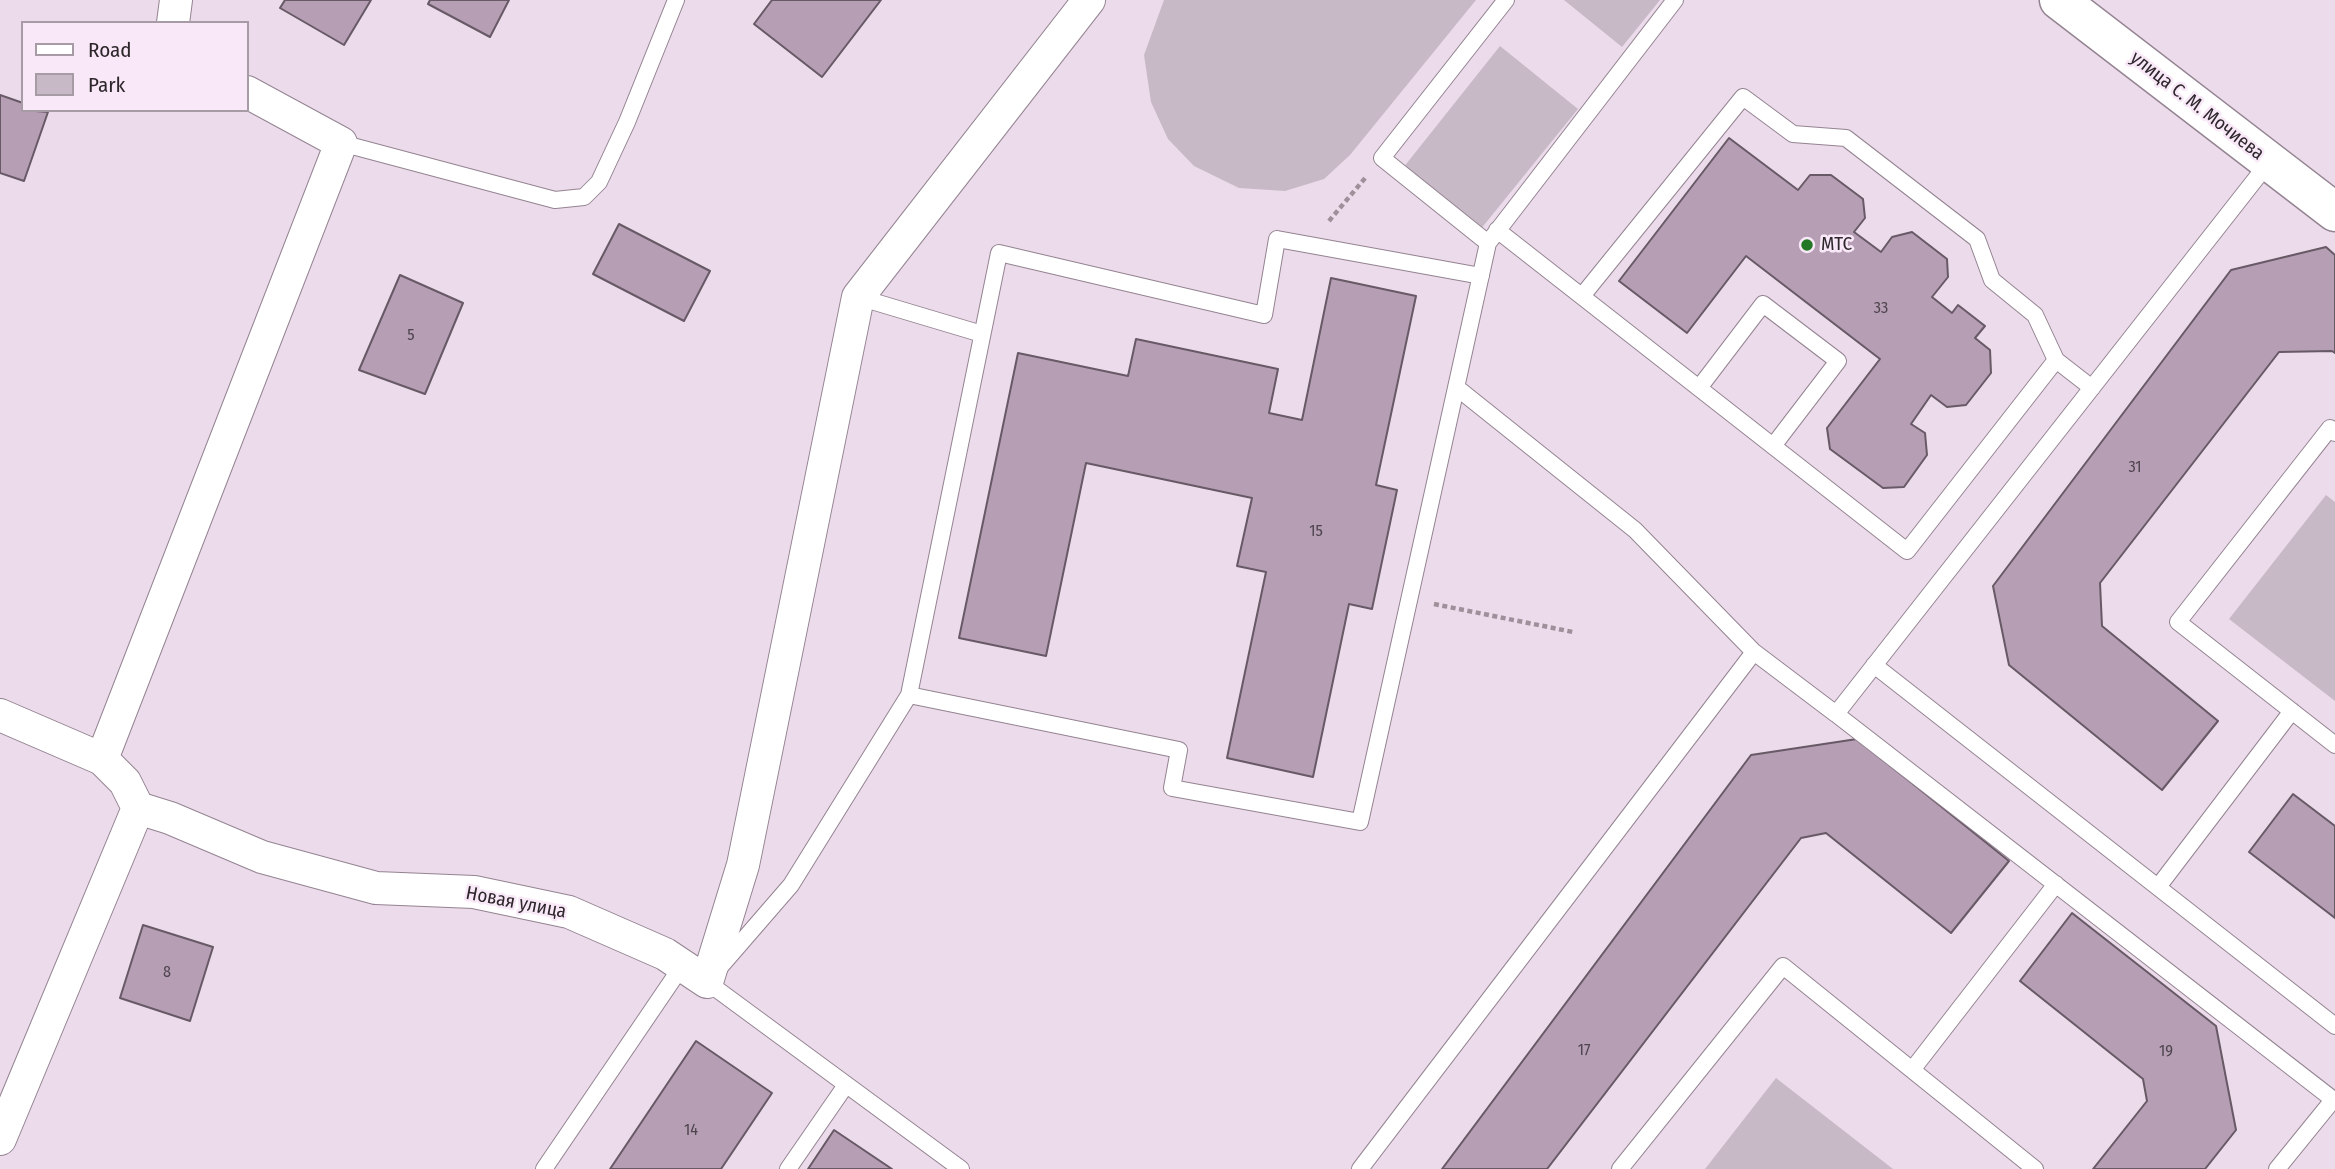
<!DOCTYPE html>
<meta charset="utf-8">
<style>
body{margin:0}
#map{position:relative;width:2335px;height:1169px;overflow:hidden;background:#ecdbea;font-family:"Fira Sans Condensed",sans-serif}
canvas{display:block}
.legend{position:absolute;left:21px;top:21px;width:228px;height:91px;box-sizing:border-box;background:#f9e8f7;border:2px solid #a79ba6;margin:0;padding:9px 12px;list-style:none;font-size:21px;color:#2d272c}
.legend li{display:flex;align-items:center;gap:14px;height:35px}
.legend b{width:35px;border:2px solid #a79ba6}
</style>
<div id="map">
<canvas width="2335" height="1169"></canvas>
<ul class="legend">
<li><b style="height:9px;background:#fff"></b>Road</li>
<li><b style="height:19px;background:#c8b9c7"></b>Park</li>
</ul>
</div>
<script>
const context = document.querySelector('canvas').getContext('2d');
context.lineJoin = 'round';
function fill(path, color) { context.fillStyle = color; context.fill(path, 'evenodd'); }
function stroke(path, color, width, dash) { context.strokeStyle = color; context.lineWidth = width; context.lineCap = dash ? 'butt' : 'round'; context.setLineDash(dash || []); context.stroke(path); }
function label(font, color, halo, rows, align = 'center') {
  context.font = font + ' "Fira Sans Condensed",sans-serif'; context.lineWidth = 5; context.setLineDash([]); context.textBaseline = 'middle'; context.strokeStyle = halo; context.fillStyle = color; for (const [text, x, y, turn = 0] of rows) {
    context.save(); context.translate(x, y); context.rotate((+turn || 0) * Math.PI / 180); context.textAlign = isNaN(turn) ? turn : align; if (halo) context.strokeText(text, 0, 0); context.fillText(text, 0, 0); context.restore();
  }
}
fill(new Path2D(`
 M1164,0H1476L1350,155L1324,179L1285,191L1239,188L1194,166L1168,139L1151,102L1144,55Z
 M1564,0H1660L1622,47Z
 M1500,46L1578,109L1480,230L1403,168Z
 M2326,495L2335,502V701L2229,619Z
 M1776,1078L1893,1169H1705Z`), '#c8b9c7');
const building = new Path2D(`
 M285,0H371L344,45L280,8Z
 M430,0H509L490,37L428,4Z
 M772,0H881L822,77L754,24Z
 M0,95L23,103V110L48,112L24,181L0,173Z
 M1729,138L1798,190L1810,175H1831L1863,199L1865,218L1854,232L1881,252L1892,237L1912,232L1947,259L1948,277L1932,297L1952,313L1958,305L1985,326L1975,338L1990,350L1991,373L1966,405L1947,407L1931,395L1911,424L1925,433L1927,455L1904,487L1883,488L1830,449L1827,428L1880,359L1746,256L1687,333L1619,281Z
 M619,224L710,271L684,321L593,274Z
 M2326,247L2335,255V353L2332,351L2279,352L2100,583L2102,626L2218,721L2162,790L2009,665L1993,586L2231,270Z
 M400,275L463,303L425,394L359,370Z
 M1331,278L1416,296L1376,485L1397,490L1372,609L1349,604L1313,777L1227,758L1266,572L1237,566L1252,498L1086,463L1046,656L959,638L1018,353L1128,376L1136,339L1278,369L1269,413L1302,420Z
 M1857,739L2009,861L1951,933L1826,833L1801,838L1547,1169H1442L1751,755Z
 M2293,794L2335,826V918L2249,852Z
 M2072,913L2216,1026L2236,1130L2205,1169H2093L2147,1101L2143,1079L2020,981Z
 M143,925L213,947L190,1021L120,998Z
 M696,1041L772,1093L721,1169H610Z
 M834,1130L892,1169H808Z`);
fill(building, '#b69eb4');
stroke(building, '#675966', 2);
const lane = new Path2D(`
 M341,143L555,200L584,197L599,182L627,122L676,0
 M1497,230L1907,551L2056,360L2092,388
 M1488,243L1382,158L1506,0
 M1582,296L1743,97L1793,134L1846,138L1977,239L1992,280L2035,315L2056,360
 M858,297L982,334
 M1456,387L1635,530L1754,652
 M1699,388L1763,304L1838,361L1773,446
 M2335,433L2330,428L2178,622L2335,745
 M1874,665L2335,1026
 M909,695L1179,750L1172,788L1360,822L1488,243L1675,0
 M1836,714L2335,1101
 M2158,887L2292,711
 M1912,1070L2056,884
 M544,1169L682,966
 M788,1169L846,1085
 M961,1169L707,982L791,885L909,695L999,253L1264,315L1277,239L1481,276
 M1360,1169L1754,652L1836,714L2269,162
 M1620,1169L1783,966L2035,1169
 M2277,1169L2333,1100`);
const street = new Path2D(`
 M173,23L176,0
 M0,715L102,759L125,782L138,808L170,818L262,857L376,888L474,892L569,912L665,954L707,982L743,865L858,297L1089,0
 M102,759L341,143L247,92
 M0,1139L138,808`);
const secondary = new Path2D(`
 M2059,0L2335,212`);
stroke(lane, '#948492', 18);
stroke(street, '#948492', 34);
stroke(secondary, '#948492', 41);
stroke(new Path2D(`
 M1329,221L1366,177
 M1434,604L1573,632`), '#9d909b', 4.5, [5, 3.5]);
stroke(lane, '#fff', 16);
stroke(street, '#fff', 32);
stroke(secondary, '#fff', 38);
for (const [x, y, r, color] of [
 [1807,245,7,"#227825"]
]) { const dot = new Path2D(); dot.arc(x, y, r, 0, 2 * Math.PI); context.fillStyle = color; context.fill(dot); stroke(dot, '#f9e8f7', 2.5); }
label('16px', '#4f454e', null, [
 ["33",1881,309],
 ["5",411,336],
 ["31",2135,468],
 ["15",1316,532],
 ["8",167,973],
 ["17",1584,1051],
 ["19",2166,1052],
 ["14",691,1131]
]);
label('19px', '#2d272c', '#f9e8f7', [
 ["улица С. М. Мочиева",2197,106,38],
 ["Новая улица",516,903,11]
]);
label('19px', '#2d272c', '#f9e8f7', [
 ["МТС",1821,245]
], 'left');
</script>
